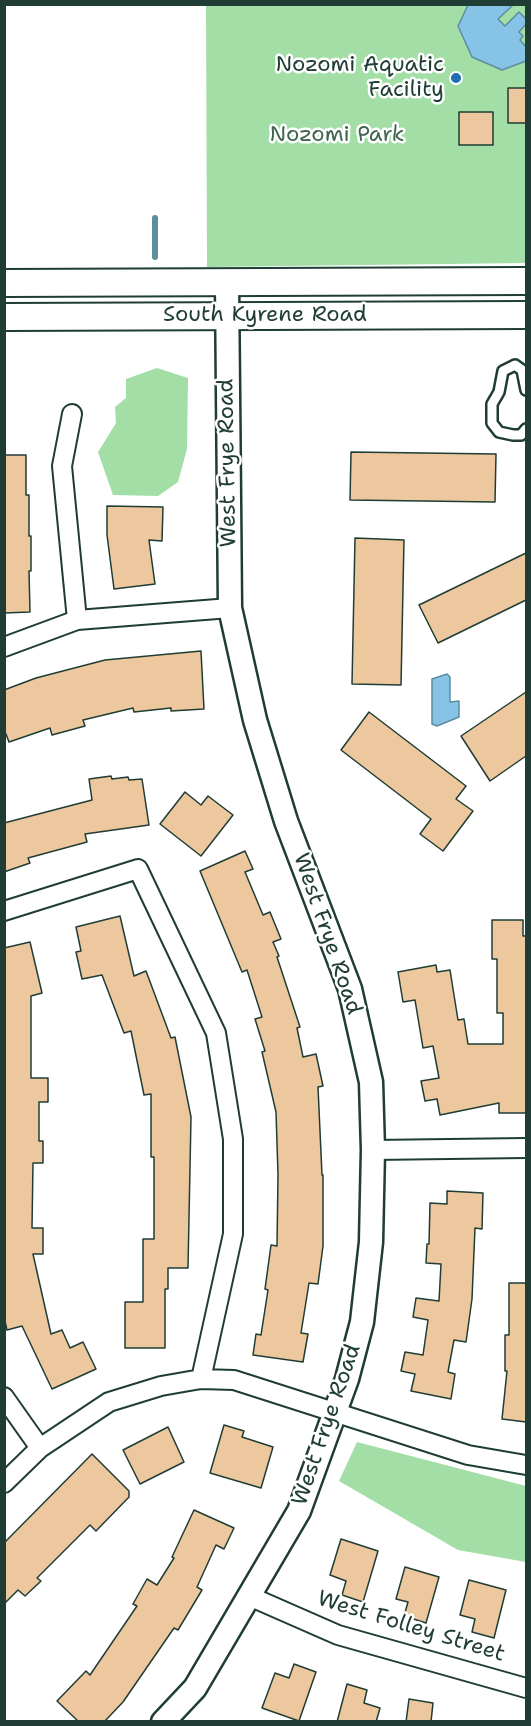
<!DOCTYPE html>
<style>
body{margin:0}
#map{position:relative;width:531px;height:1726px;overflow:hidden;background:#fff;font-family:"Shantell Sans",sans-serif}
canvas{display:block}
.frame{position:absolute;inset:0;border:6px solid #1f3d34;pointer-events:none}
</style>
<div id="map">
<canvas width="531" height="1726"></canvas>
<div class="frame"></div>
</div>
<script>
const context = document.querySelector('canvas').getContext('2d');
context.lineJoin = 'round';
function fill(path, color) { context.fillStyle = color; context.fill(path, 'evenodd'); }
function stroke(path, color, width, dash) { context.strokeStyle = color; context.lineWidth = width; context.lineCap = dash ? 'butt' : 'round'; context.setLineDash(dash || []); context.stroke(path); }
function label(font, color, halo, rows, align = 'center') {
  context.font = font + ' "Shantell Sans",sans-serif'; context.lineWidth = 5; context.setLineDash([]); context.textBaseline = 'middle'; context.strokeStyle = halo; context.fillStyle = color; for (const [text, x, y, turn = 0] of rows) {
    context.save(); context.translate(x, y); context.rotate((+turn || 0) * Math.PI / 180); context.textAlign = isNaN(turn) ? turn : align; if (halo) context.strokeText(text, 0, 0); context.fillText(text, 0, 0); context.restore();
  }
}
fill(new Path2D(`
 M206,5H526V263L207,267Z
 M157,368L188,378L187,449L178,482L158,496L113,495L98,452L116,423L115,407L126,398V379Z
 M357,1442L526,1486V1562L458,1550L339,1481Z`), '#a2dea5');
const water = new Path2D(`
 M468,5H513L498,19L505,26L519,12L526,19V24L519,32L523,36L520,40L526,47V61L502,70L472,57L458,26Z
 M447,674L450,677V702L459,701V717L437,726L432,724V679Z`);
fill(water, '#87c3e7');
stroke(water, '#5d8d9f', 1.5);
stroke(new Path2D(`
 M155,218V257`), '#5d8d9f', 6);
const building = new Path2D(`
 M508,88H526V123H508Z
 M459,112H493V145H459Z
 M351,452L496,454L495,502L350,500Z
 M4,455H26V495H29V536H31V571H29L30,612L4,613Z
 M107,506L163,507L162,541L149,540L155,584L114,589L107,535Z
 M355,538L404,540L401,685L352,684Z
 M526,553V600L438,643L419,605Z
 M201,651L204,709L171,711V708L134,712L133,708L83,720L85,726L52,735L50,728L9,742L4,729V690L36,678L105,660Z
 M526,692V756L490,781L461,736Z
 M369,712L466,786L456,799L473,811L443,851L420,834L431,819L341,750Z
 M111,776L112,779L128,777L129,780L142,779L149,825L85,834L87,842L28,858L30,863L4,872V823L92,800L89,779Z
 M185,792L201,805L208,796L233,815L201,856L160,824Z
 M245,851L253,869L245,872L263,915L270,912L281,939L273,942L279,956L277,957L300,1027L297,1028L303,1057L316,1054L323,1086L318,1087L322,1175H323V1246L318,1284L309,1283L301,1333L308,1334L303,1362L253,1355L256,1334L261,1335L268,1290L265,1289L271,1245L277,1246L278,1175L276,1112L262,1052L265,1051L255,1019L262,1017L247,970L242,972L200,871Z
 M120,916L134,976L146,971L171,1038L175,1037L191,1117L188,1268H168V1289H165V1348H125V1302H143V1239H154V1157H151V1094L144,1095L131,1031L124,1033L102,975L82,979L76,952L81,951L76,927Z
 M492,920H523V936H526V1113H499V1103L440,1115L437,1099L425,1101L421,1081L439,1078L433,1046L423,1048L415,1000L403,1002L398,972L436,965L437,972L450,970L458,1020L464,1019L468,1044H503V1013H497V959H492Z
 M30,942L42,993L31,996V1078H48V1102H39V1141H43V1163H33L32,1228H43V1254H33L51,1334L62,1330L70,1348L83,1342L96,1369L52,1389L22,1326L7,1330L4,1317V948Z
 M447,1191L483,1193L482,1229L475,1228L472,1299L466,1342L454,1340L448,1372L455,1374L451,1399L411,1391L415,1374L401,1371L405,1352L423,1355L428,1320L413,1317L416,1298L439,1301L441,1264L426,1263L427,1244H429L430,1203L447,1204Z
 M509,1283H526V1422L502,1419L507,1371H505V1335H509Z
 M224,1425L244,1431L242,1437L273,1447L261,1488L210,1473Z
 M168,1427L184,1462L140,1484L123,1450Z
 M92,1454L129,1491V1497L96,1531L90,1525L37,1578L41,1581L25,1596L18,1590L4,1604V1543Z
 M194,1510L234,1528L224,1549L216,1545L197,1587L202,1590L178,1630L174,1628L123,1702L104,1722H79L57,1701L86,1671L90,1675L137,1606L133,1604L147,1579L157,1585L174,1558L172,1557Z
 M341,1539L378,1551L363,1602L342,1595L346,1581L330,1575Z
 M405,1567L439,1577L426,1623L404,1616L408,1602L396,1599Z
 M469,1580L506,1590L494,1638L472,1632L475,1619L460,1615Z
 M294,1664L316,1672L299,1721L262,1708L275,1673L289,1678Z
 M347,1684L367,1690L364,1703L380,1708L376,1722H337Z
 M409,1699L433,1703L431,1722H406Z`);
fill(building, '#edc79d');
stroke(building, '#1f3d34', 1.5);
const service = new Path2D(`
 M526,390L522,370L515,365L503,371L499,392L492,404V423L499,432L513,435H521L526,429`);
const minor = new Path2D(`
 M72,414L62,466L77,620
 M4,647L77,620L230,608
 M4,911L138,869L216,1033L233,1139V1234L201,1379
 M373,1150L526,1148
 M4,1397L40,1448
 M4,1483L40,1448L109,1402L161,1386L201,1379L234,1380L468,1455L526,1465
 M249,1596L338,1635L526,1688`);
const tertiary = new Path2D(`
 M163,1722L195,1688L299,1511L347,1379L362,1322L371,1242L373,1150L371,1082L350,989L286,821L255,720L230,608L227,283`);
const secondary = new Path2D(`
 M4,283L526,281
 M4,317L526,315`);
stroke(service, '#1f3d34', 14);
stroke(minor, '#1f3d34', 22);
stroke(tertiary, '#1f3d34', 27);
stroke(secondary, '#1f3d34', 30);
stroke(service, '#fff', 9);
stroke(minor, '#fff', 18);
stroke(tertiary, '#fff', 22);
stroke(secondary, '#fff', 26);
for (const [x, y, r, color] of [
 [456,78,6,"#1f6fb2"]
]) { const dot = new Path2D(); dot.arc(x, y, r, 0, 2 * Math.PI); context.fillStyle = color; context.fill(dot); stroke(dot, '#fff', 2); }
label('22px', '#1f3d34', '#fff', [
 ["Nozomi Aquatic",444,65],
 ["Facility",444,90]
], 'right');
label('22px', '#406550', '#fff', [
 ["Nozomi Park",337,135]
]);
label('22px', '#1f3d34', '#fff', [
 ["South Kyrene Road",265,315],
 ["West Frye Road",228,463,-91],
 ["West Frye Road",327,934,71],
 ["West Frye Road",327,1425,-71],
 ["West Folley Street",411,1627,17]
]);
</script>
